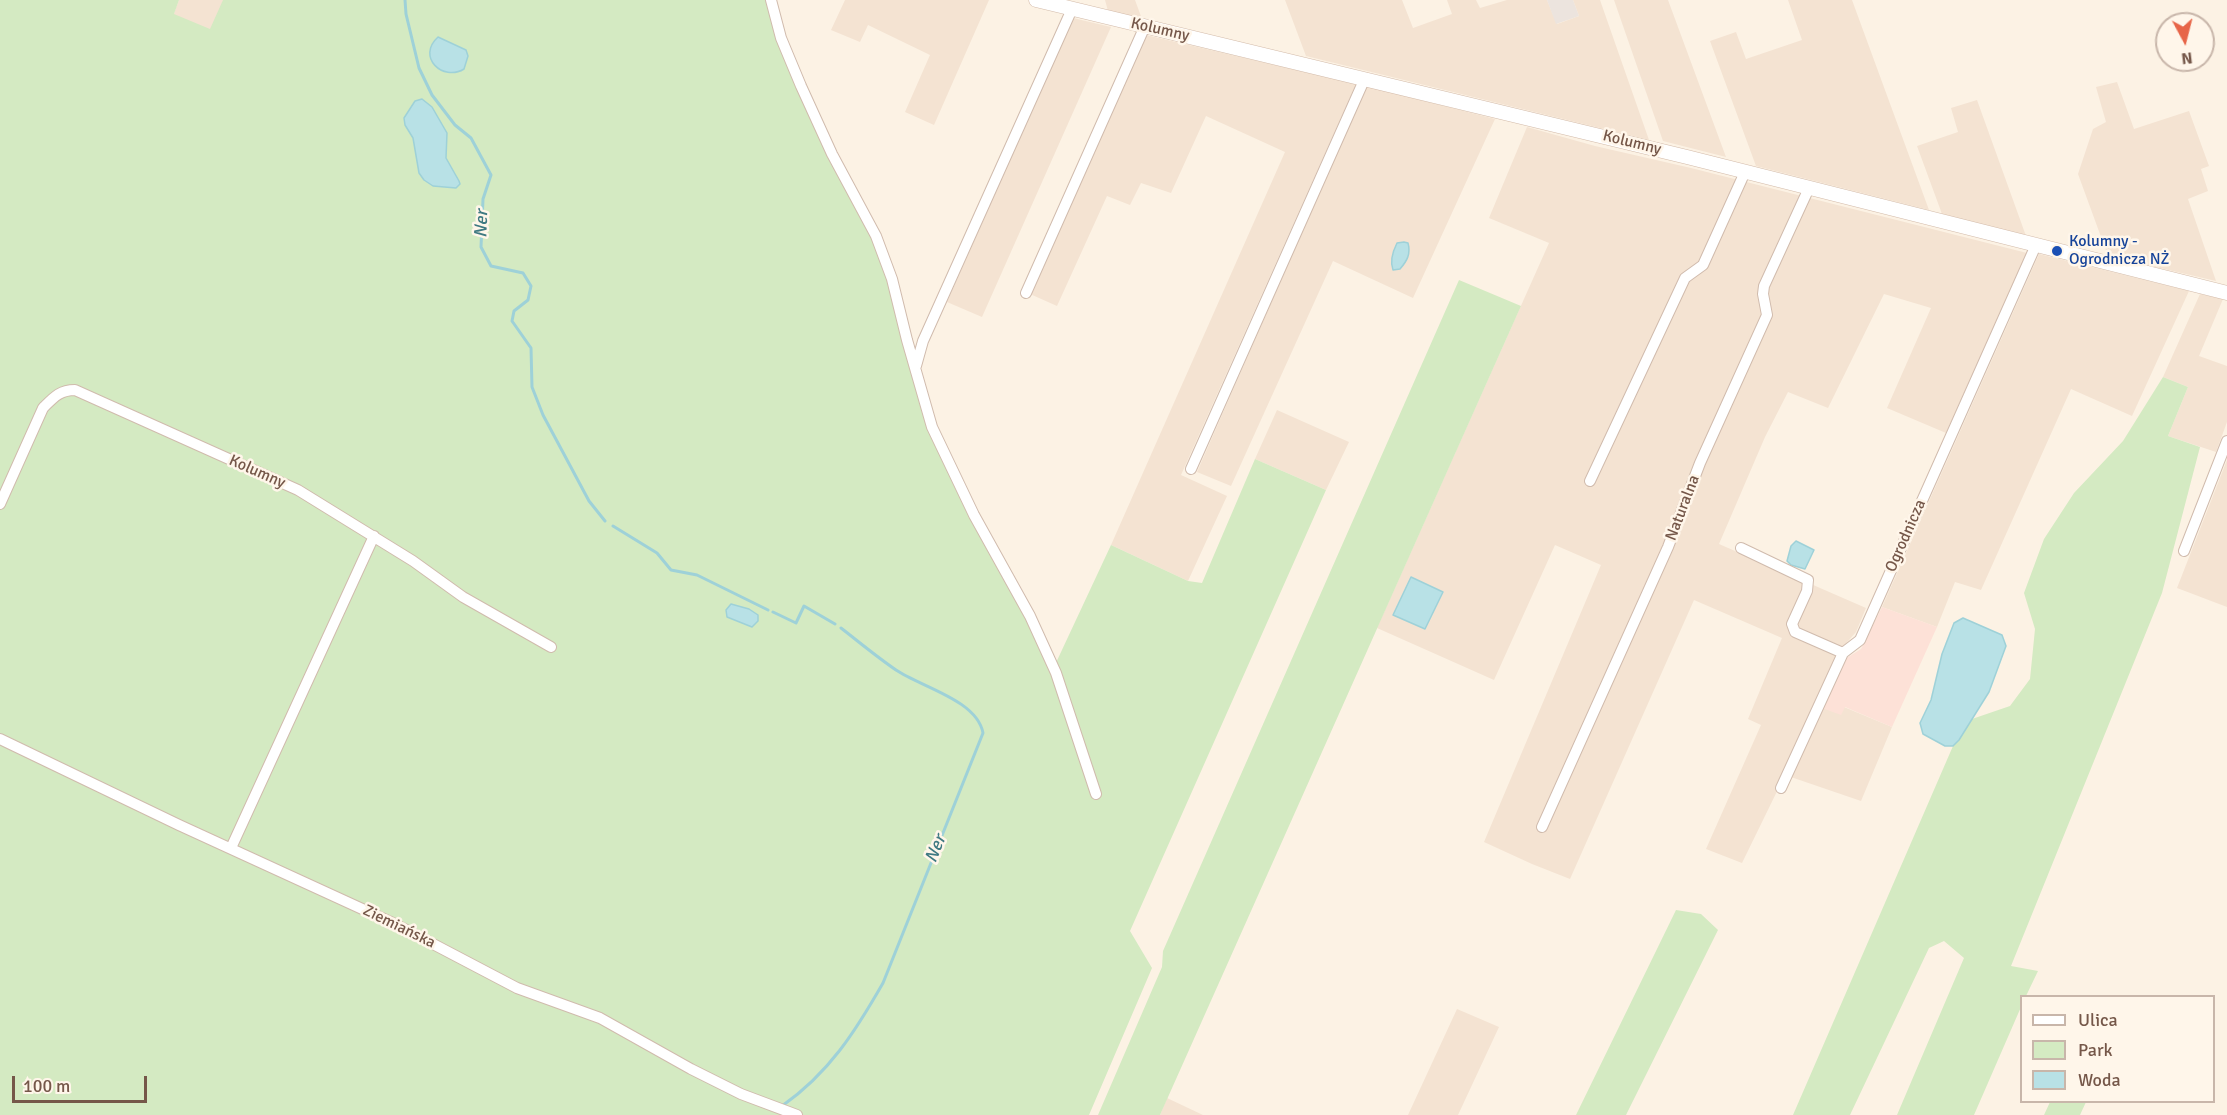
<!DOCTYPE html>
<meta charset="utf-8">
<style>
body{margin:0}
#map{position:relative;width:2227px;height:1115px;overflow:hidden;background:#fcf2e4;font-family:Signika,sans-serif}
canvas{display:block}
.legend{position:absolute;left:2020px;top:995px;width:195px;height:108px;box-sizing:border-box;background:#fff6ea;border:2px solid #c8b6aa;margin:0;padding:8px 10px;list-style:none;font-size:18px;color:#755749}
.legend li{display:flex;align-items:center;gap:12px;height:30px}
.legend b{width:30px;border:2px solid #c8b6aa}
.north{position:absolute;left:2155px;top:12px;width:60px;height:60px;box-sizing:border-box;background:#fff6ea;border:2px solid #c8b6aa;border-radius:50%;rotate:173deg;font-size:16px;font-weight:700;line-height:24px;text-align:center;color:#755749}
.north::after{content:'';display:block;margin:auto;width:21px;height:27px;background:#e76548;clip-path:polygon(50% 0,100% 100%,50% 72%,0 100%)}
.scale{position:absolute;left:12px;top:1076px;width:135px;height:27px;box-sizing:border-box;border:3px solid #755749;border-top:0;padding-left:8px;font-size:18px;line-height:21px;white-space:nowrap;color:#755749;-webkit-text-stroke:4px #fff6ea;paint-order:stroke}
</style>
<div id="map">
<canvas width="2227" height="1115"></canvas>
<ul class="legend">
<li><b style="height:8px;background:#fff"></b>Ulica</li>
<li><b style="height:16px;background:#d4eac2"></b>Park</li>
<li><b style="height:16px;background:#b8e1e6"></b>Woda</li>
</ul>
<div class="north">N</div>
<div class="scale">100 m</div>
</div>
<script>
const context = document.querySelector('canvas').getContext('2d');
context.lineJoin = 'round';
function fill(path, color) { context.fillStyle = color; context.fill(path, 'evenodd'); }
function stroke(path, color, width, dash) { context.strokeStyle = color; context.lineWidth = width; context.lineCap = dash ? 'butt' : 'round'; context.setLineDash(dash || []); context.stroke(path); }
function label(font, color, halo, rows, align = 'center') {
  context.font = font + ' Signika,sans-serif'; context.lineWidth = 5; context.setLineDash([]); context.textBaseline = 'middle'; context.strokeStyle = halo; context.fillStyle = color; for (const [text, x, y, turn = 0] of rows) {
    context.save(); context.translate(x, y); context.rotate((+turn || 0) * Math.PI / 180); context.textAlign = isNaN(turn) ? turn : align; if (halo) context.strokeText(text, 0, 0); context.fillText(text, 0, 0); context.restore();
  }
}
fill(new Path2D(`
 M179,0H226L202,50L164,39Z
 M845,0H989L934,125L905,112L930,55L868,25L860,42L831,30Z
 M1105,0H1135L1142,19L1108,11Z
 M1285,0H1402L1413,28L1452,14L1447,0H1476L1480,8L1507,0H1547L1557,24L1579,16L1573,0H1600L1649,140L1306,56Z
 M1614,0H1668L1726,157L1663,141Z
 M1788,0H1852L1929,210L1756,166L1710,41L1736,32L1746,59L1802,40Z
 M1073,18L1111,27L982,317L947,302Z
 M1146,35L1356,84L1181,475L1227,496L1188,581L1111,545L1285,152L1206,116L1171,193L1141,183L1130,205L1107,196L1057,306L1030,294Z
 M2117,82L2134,129L2189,111L2209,166L2201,169L2208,191L2188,199L2216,281L2108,256L2078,174L2093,129L2106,122L2096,87Z
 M1366,86L1495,119L1413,298L1333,261L1231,486L1197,472Z
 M1977,100L2026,236L1942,214L1917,146L1958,132L1951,108Z
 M1527,127L1595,146L1691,168L2027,253L1946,433L1887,408L1931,308L1884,294L1828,408L1788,392L1765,437L1719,544L1866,608L1856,632L1837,654L1844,707L1892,727L1861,801L1785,775L1742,863L1706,849L1761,725L1748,719L1782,638L1694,600L1570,879L1532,864L1484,842L1601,565L1555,545L1494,680L1377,628L1549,243L1489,218Z
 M2039,254L2189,291L2132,416L2071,389L1981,590L1955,582L1937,627L1882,607Z
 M2200,294L2223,299L2199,356L2227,366V422L2216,452L2168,436L2188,387L2163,377Z
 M1277,410L1349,442L1326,490L1255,459Z
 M2227,460V607L2177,588Z
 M1457,1009L1499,1027L1458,1115H1408Z
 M1167,1098L1203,1115H1160Z`), '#f4e3d2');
fill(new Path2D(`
 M1882,607L1937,627L1892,727L1845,707L1841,715L1822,708L1845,659L1861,649Z`), '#fde1d7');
fill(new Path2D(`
 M1547,0H1573L1579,16L1556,24Z`), '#ece4de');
fill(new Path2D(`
 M0,0H179L174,14L210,29L223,0H769L880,251L927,415L1054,667L1111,545L1188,581L1202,583L1255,459L1326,490L1130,931L1152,968L1089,1115H0Z
 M1459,280L1521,306L1160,1115H1098L1162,967L1163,951Z
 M2163,377L2188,387L2168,436L2200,447L2162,593L2011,966L2038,971L2026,996H2022L2021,1007L1974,1115H1897L1964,958L1944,941L1929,948L1850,1115H1793L1953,746L1972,719L2010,706L2030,679L2035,629L2024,593L2044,539L2074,493L2123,441Z
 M1676,910L1701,914L1718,930L1626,1115H1576Z
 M2050,1102H2086L2080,1115H2044Z`), '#d4eac2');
const water = new Path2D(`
 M438,37L466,50L468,56L464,69C443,82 416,57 438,37Z
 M422,99L432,107L447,133L446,158L459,181L460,184L456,188L433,186L424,180L419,173L413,138L405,125L404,118L415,101Z
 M1404,242L1408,243C1411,254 1407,261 1400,269L1393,270C1390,262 1393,251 1397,243Z
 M1796,541L1814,550L1805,569L1791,565L1787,561L1791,546Z
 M1411,577L1443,592L1425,629L1393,615Z
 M731,604L749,609L758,615V621L752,627L727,617L726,610Z
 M1963,618L2002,635L2006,646L1989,692L1959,740L1953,746H1945L1923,734L1920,723L1931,700L1942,654L1954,623Z`);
fill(water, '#b8e1e6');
stroke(water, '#9ed1d8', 1.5);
stroke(new Path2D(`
 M405,0L406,14L419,68L432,95L455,125L471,138L491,175L483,199L481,247L491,266L523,273L531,286L528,300L514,311L512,321L531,348L532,387L543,415L589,501L605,521
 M613,526L657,553L671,570L697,575L768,610
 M773,612L796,623L804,606L835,624
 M782,1106C829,1073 855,1032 883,983L983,733C977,700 921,687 896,670C877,657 859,642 841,628`), '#9ed1d8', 3);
const street = new Path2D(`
 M771,0L781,38L801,86L832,154L876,236L892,279L907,340L932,427L974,515L1030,616L1056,673L1096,794
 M1026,293L1145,26
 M916,366L923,341L1072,9
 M1191,469L1365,78
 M1590,481L1685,278L1703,265L1745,172
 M0,504L43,408C54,397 60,390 75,390L298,490L413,561L463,597L551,647
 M1741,548L1808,580L1807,591L1792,624L1795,632L1843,653
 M2184,551L2227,441
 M0,739L179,825L395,924L517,988L600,1018L691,1069L741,1094L797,1115
 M1781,788L1843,653L1860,640L2036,245
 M1542,827L1668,547L1700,463L1767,315L1763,294L1764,286L1809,188
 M231,848L374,536`);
const secondary = new Path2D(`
 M1036,0L1687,157L2227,293`);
stroke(street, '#d0bbad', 12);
stroke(secondary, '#d3bbaa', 15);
stroke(street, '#fff', 10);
stroke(secondary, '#fff', 14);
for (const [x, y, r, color] of [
 [2057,251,6,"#1a4fb4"]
]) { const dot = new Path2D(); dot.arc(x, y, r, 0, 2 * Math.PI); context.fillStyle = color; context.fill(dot); stroke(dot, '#fff6ea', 2); }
label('16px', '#755749', '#fff6ea', [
 ["Kolumny",1160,30,13],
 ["Kolumny",1632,143,14],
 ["Kolumny",257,472,24],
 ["Naturalna",1683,508,-69],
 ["Ogrodnicza",1906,536,-66],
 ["Ziemiańska",399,927,26]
]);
label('16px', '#164399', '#fff6ea', [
 ["Kolumny -",2069,242],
 ["Ogrodnicza NŻ",2069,260]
], 'left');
label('italic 18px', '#3f7982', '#fff6ea', [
 ["Ner",482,224,-88],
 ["Ner",936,849,-68]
]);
</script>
